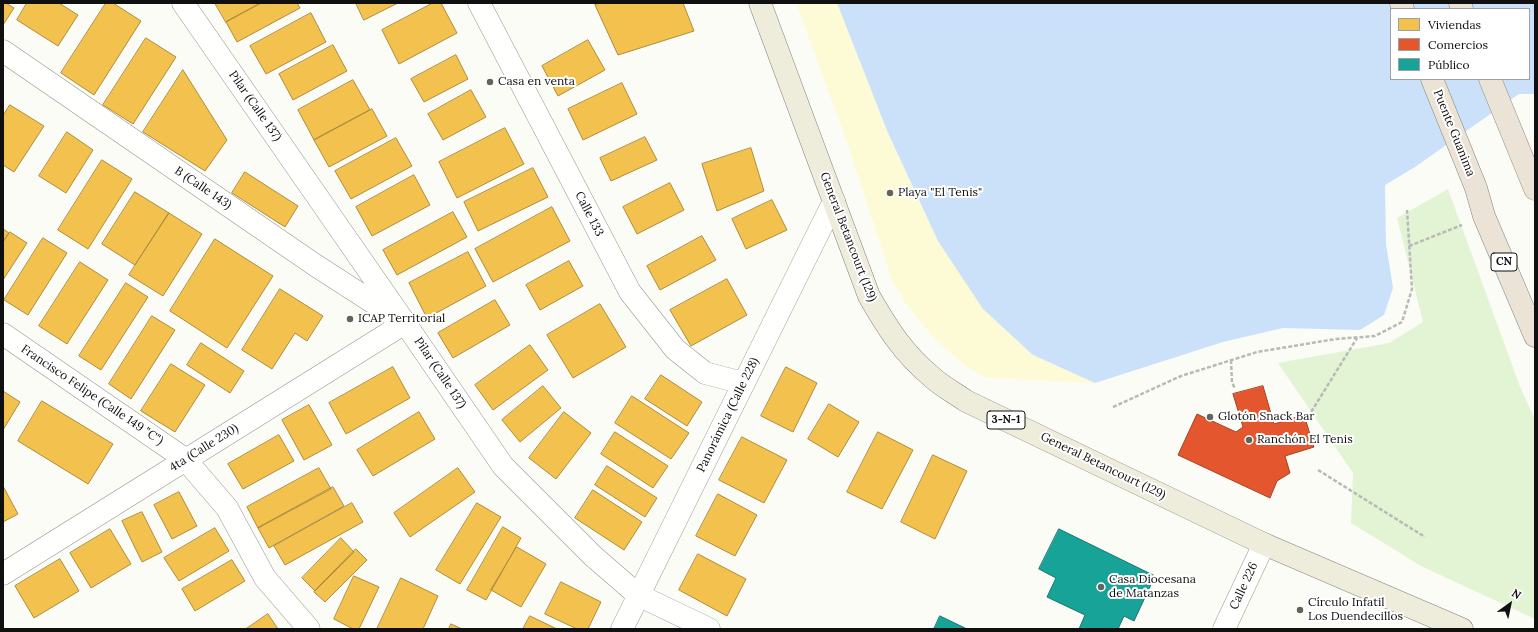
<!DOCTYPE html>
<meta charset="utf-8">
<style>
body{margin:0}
#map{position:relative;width:1538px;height:632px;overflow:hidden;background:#fcfcf6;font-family:Lora,serif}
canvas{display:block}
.frame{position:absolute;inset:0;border:4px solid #101010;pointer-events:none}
.legend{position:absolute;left:1390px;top:8px;width:140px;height:72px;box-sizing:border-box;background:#fff;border:1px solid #9f9f9f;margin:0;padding:5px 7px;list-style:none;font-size:12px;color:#101010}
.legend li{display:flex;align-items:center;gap:8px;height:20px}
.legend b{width:20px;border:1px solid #9f9f9f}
.north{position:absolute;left:1490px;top:584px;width:40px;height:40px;-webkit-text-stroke:3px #fff;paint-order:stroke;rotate:33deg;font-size:11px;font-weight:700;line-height:16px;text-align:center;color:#101010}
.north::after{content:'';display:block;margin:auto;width:14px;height:18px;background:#101010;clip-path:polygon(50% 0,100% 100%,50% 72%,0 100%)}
</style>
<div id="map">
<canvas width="1538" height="632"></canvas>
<div class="frame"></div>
<ul class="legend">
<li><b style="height:11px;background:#f2c14e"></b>Viviendas</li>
<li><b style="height:11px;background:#e4572e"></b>Comercios</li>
<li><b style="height:11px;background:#17a398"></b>Público</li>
</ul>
<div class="north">N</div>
</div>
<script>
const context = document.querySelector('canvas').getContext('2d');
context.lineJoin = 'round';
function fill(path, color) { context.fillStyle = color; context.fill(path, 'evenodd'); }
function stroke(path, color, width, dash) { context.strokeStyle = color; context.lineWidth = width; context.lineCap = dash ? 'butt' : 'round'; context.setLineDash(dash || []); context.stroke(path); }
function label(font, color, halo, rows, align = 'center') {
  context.font = font + ' Lora,serif'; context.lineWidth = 4; context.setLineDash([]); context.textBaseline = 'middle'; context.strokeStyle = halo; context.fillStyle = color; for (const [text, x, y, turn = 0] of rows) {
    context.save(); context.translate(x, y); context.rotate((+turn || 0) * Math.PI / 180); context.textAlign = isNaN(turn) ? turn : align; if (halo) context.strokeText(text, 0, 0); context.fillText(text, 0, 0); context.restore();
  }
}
fill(new Path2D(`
 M1448,189L1519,384L1535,420V619L1421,566L1351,523L1353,473L1278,363L1389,343L1423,322L1397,218Z`), '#e2f4d4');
fill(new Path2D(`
 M796,3H837L888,133L938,241L1033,355L1095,383L987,378L968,368L935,339L906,304L892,280L848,145Z`), '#fdfbd6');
fill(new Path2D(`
 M837,3H1535V94H1519L1415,167L1385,185L1386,244L1393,288L1384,315L1360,330L1283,328L1223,342L1095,383L1033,355L983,309L938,241L888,133ZM1391,9H1529V79H1391Z`), '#cae1f9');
const homes = new Path2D(`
 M3,3H6L14,8L3,25Z
 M27,3H59L78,15L58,46L17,20Z
 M106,3H113L141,21L94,95L61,73Z
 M215,3H261L226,22Z
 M261,3H297L300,8L237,42L226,22Z
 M356,3H398L364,20Z
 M433,3H441L457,33L399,64L382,30Z
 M601,3H683L694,31L618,55L595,5Z
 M311,13L326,42L266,74L250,46Z
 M146,38L176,57L133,124L103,105Z
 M588,40L605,70L558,96L542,66Z
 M333,45L347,71L293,100L279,74Z
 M456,55L468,79L424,102L411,79Z
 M183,70L227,140L205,171L143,132Z
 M353,80L370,110L314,140L298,110Z
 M622,83L637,114L583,140L568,109Z
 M471,90L486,117L443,140L428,114Z
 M10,105L44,126L14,172L3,165V116Z
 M372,109L387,136L329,167L314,140Z
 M505,128L524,164L457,198L439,162Z
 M67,132L93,150L66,193L39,176Z
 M645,137L657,160L611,181L600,158Z
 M396,138L412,166L351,199L335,171Z
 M751,148L764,191L717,211L702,164Z
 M102,160L132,179L88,249L58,230Z
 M533,168L548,197L478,231L464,202Z
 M245,172L298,206L285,227L232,193Z
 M414,175L430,205L372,236L356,207Z
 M670,183L684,210L637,234L623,207Z
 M135,192L169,213L135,265L102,244Z
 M772,200L787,230L746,249L732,219Z
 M552,207L570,241L493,282L475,249Z
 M453,212L467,237L397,275L383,250Z
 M169,213L202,234L163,296L129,275Z
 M3,229L9,233L3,242Z
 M10,232L27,243L3,280V242Z
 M702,236L716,260L660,290L647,266Z
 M43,238L67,253L28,315L4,300Z
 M215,239L273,276L227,348L170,311Z
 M468,252L486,286L427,318L409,283Z
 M569,261L583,286L540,310L526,285Z
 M80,262L108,280L67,344L39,326Z
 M727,279L747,315L691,346L670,310Z
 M126,283L148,297L101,370L79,356Z
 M280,289L323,316L307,341L295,333L272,369L242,350Z
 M495,300L510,325L453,358L438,333Z
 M600,304L626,347L573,378L547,335Z
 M152,316L175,330L131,399L109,384Z
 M201,343L244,371L230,393L187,365Z
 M530,345L548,370L493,410L475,385Z
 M171,364L205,385L175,432L141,411Z
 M393,367L410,398L346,434L329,403Z
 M786,367L817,383L793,432L761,416Z
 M661,375L702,402L687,426L645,399Z
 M543,386L561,408L520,442L502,420Z
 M3,391L20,402L3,430Z
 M632,396L689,433L671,459L615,423Z
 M42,401L113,444L88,484L18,441Z
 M829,404L859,422L838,457L808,439Z
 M309,405L332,445L304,460L282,420Z
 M419,412L435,439L373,476L357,450Z
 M564,412L591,433L556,479L529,458Z
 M615,432L668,466L653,488L601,454Z
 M878,432L913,450L882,509L847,492Z
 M279,435L294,461L243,489L228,464Z
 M742,437L787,460L764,503L719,480Z
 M933,455L967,471L935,539L901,522Z
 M607,466L657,498L645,517L595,485Z
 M319,468L331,489L258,528L247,507Z
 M458,468L475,492L410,537L394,513Z
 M3,486L18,514L3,522Z
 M333,487L344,506L269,548L258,528Z
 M593,490L642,522L624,550L575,518Z
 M179,492L197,526L172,539L154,505Z
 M718,494L757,515L735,556L696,536Z
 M352,503L363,522L285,565L274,546Z
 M477,503L501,517L460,584L436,570Z
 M142,512L162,552L142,562L122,521Z
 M503,527L521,538L486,600L467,590Z
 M215,528L229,551L179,581L164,558Z
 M110,529L131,564L91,588L70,553Z
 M341,538L354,552L315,591L302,578Z
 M517,547L546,564L521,607L491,590Z
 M356,549L367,560L325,602L314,592Z
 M698,554L746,579L727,616L679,590Z
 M60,559L79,591L34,618L15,586Z
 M232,560L245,581L195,611L182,589Z
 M354,576L379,587L359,629H353L334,619Z
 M401,578L438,596L423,629H377Z
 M561,582L601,602L588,629H577L545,614Z
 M268,614L278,629H246Z
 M530,616L557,629H523Z
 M451,624L462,629H449Z`);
fill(homes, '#f2c14e');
stroke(homes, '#ae8c3b', 1);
const shops = new Path2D(`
 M1263,386L1274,424L1304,415L1314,447L1285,456L1290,473L1277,481L1270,498L1178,455L1197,414L1236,432L1243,427L1233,394Z`);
fill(shops, '#e4572e');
stroke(shops, '#a44225', 1);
const public = new Path2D(`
 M1059,529L1155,576L1134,621L1124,616L1118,629H1079L1085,615L1047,597L1056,578L1039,569Z
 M940,616L967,629H934Z`);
fill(public, '#17a398');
stroke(public, '#15776f', 1);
const minor = new Path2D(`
 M183,3L405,323L503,466L593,556L638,595L709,629
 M479,3L630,292L675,349L705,373L743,383
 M3,51L315,265L405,323L3,574
 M3,334L185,459L227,508L265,578L309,629
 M622,629L834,201
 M1224,629L1264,544`);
const major = new Path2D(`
 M760,3L869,296C888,329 903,353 933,378C943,387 955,393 966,401L1264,544L1462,629`);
const highway = new Path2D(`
 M1401,3L1403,9
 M1460,3L1462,9
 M1432,79L1476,188L1484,216L1535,336
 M1490,79L1535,189`);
stroke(minor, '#969694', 23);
stroke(major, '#848481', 23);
stroke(highway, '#848481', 23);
stroke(new Path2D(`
 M1409,246L1462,225
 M1231,360L1232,382L1235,389
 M1113,407L1181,376L1257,352L1336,339L1375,336L1402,322L1412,289L1407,210
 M1308,417L1357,338
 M1318,470L1425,537`), '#b9b9b8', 2.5, [4, 2]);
stroke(minor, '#fffffe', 22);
stroke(major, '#eeecda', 22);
stroke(highway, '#ebe3d6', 22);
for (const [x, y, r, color] of [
 [490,82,4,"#636360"],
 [890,193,4,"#636360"],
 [350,319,4,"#636360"],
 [1210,417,4,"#636360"],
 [1249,440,4,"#636360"],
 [1101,587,4,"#636360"],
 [1300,610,4,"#636360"]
]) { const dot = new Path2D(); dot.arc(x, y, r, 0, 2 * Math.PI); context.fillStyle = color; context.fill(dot); stroke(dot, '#fff', 1.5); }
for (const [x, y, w] of [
 [1504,262,26],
 [1006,420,38]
]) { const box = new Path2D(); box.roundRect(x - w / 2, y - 9, w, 18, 3); context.fillStyle = '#fff'; context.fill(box); stroke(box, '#101010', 1); }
label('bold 11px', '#101010', null, [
 ["CN",1504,262],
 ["3-N-1",1006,420]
]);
label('12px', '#101010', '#fff', [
 ["Casa en venta",498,82],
 ["Playa \"El Tenis\"",898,193],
 ["ICAP Territorial",358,319],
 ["Glotón Snack Bar",1218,417],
 ["Ranchón El Tenis",1257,440],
 ["Casa Diocesana",1109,580],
 ["de Matanzas",1109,594],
 ["Círculo Infatil",1308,603],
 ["Los Duendecillos",1308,617]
], 'left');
label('12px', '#101010', '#fff', [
 ["Pilar (Calle 137)",255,106,55],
 ["Puente Guanima",1454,133,68],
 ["B (Calle 143)",203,188,34],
 ["Calle 133",589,214,63],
 ["General Betancourt (129)",848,237,69],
 ["Pilar (Calle 137)",440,373,56],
 ["Francisco Felipe (Calle 149 \"C\")",92,395,34],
 ["Panorámica (Calle 228)",728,415,-64],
 ["4ta (Calle 230)",204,448,-32],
 ["General Betancourt (129)",1103,466,26],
 ["Calle 226",1244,586,-65]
]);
</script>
